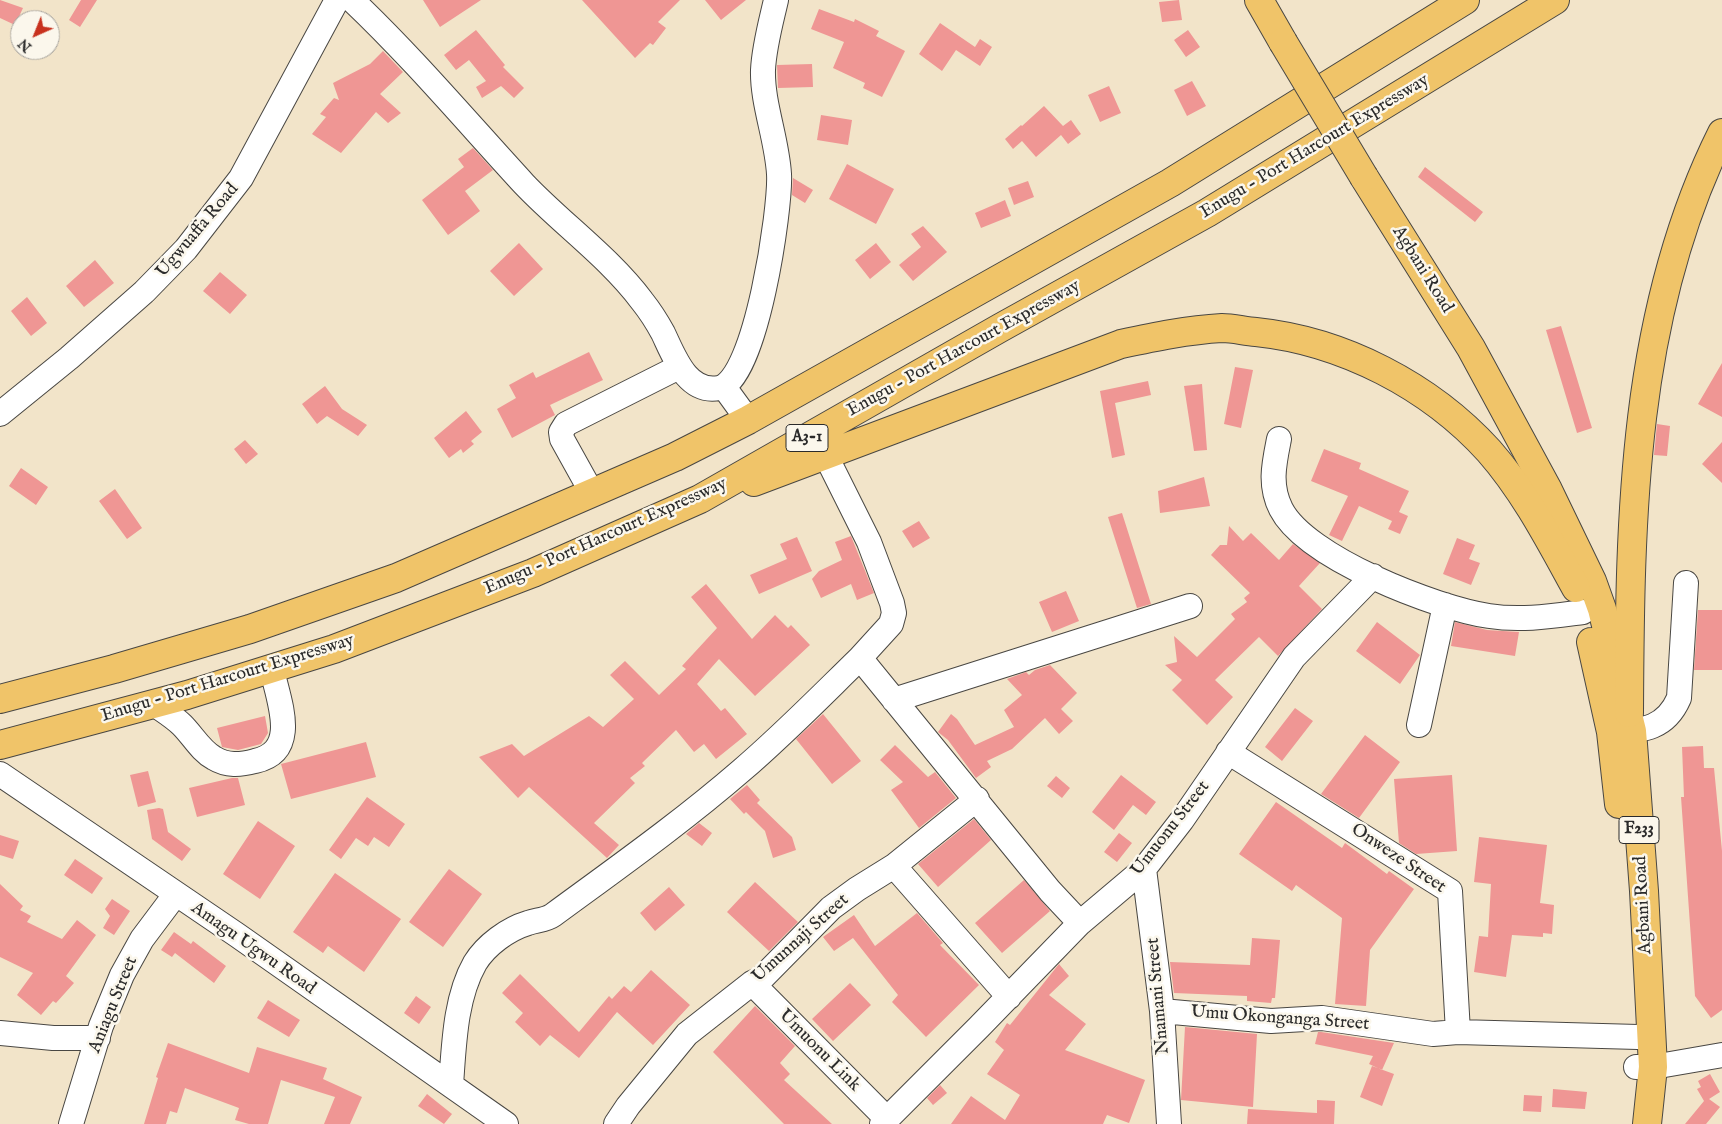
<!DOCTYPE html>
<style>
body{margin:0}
#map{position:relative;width:1722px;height:1124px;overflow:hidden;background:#f2e4c9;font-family:"IM FELL English",serif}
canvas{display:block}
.north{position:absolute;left:10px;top:10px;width:50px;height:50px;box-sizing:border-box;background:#fbf7ec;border:1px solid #a8a59f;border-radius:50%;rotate:224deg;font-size:14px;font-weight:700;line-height:20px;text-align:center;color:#2b2b2b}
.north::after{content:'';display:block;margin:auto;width:18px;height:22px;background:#c8321e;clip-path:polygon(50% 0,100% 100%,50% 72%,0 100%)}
</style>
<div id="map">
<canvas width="1722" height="1124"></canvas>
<div class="north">N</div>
</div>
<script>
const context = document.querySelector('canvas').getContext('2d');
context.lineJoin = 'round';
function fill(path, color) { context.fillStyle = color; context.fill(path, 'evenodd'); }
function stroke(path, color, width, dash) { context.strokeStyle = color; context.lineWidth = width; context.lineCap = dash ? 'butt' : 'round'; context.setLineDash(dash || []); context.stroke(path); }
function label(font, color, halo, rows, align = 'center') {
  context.font = font + ' "IM FELL English",serif'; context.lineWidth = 5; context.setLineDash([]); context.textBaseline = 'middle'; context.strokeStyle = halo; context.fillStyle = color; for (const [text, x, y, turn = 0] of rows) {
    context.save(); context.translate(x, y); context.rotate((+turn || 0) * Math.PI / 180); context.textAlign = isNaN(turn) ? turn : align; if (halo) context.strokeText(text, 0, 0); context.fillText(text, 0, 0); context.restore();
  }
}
fill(new Path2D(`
 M0,0L23,8L15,25L0,18Z
 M81,0H97L80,27L69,20Z
 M423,0H481L440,27Z
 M582,0H680L658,22L666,28L653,45L650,43L635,58Z
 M705,0H746L721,20Z
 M1179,0L1182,20L1162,22L1159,2Z
 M819,9L854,22L855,19L879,31L876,36L905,51L882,97L863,88L865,83L833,68L844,42L811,29Z
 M940,23L975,47L980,39L992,47L980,66L956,50L942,71L919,54Z
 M476,30L505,65L503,67L524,88L514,98L501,86L482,98L476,87L486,81L469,60L456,70L444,55Z
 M1188,30L1200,47L1186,57L1174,40Z
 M383,51L403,72L380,94L401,113L388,123L376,112L341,153L312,134L326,117L320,114L334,98L339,100L333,83L370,64Z
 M812,64L813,87L778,88L777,65Z
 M1192,81L1206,106L1187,116L1174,90Z
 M1109,86L1121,113L1100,122L1088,95Z
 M1044,106L1063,126L1071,120L1081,134L1068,144L1061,135L1036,157L1022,141L1013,149L1005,139L1021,125L1022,126Z
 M821,115L852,120L848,145L817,140Z
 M473,148L493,170L465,191L480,211L448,235L422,200L464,167L458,159Z
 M847,164L894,189L876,224L829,199Z
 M1425,167L1483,212L1475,222L1418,177Z
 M793,178L813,190L805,203L792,195Z
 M1028,181L1034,197L1014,205L1008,188Z
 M1005,200L1011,216L981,228L975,213Z
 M923,226L947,252L913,281L899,265L921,247L911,234Z
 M519,243L543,269L514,296L490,271Z
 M876,243L891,262L870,279L855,260Z
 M95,260L114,283L84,307L66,286Z
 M220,272L247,295L230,314L203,291Z
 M27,297L47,323L31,336L11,311Z
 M1561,326L1592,428L1577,433L1546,330Z
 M589,352L603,380L550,405L555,415L512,438L497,409L516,398L509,385L533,372L536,378Z
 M1722,363V417L1698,404Z
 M1235,367L1253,370L1241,428L1224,424Z
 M1148,381L1151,395L1115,403L1125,455L1112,458L1100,391Z
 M1202,384L1207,450L1194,451L1184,386Z
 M325,386L342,409L367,425L358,436L327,416L317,424L302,404Z
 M466,411L482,432L471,441L474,444L463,453L461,449L449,458L434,438Z
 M1657,424L1670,426L1667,456L1654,455Z
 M245,440L258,454L246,464L234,449Z
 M1722,442V483L1702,464Z
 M1324,449L1361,463L1359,469L1409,491L1399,512L1408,516L1400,534L1388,529L1392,521L1359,506L1342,541L1329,535L1348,496L1311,481Z
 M21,468L48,487L36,505L9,486Z
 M1204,477L1210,506L1160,513L1158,491Z
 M115,489L142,528L127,539L99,501Z
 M1122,513L1151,604L1137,608L1108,517Z
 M919,521L930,538L913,548L902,531Z
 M1229,526L1243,541L1251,533L1279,560L1293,544L1320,563L1299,586L1322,609L1278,656L1259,637L1215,680L1233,697L1207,725L1172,690L1182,680L1165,665L1177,662L1174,636L1197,657L1235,619L1231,614L1247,602L1244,598L1250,593L1211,555L1220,545H1227Z
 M851,536L874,593L857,600L851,584L821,598L812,579L819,571L842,560L835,542Z
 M797,537L812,571L759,594L750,575L787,559L780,544Z
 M1457,538L1475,545L1469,559L1480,563L1471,585L1443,574Z
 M706,584L752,639L775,615L788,628L791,625L810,645L755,696L719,659L697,684L721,711L725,708L747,734L716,759L704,744L694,752L676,730L642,763L645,766L630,778L635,783L594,823L619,845L607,858L529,787L518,798L479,757L512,744L524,756L589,716L603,727L634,699L610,675L625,661L659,695L686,669L682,666L717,628L691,597Z
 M1066,591L1079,621L1052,632L1039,602Z
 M1698,610H1722V670H1694Z
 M1377,622L1420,655L1400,684L1356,651Z
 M1455,622L1487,630L1519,632L1515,656L1451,646Z
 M1050,665L1077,693L1061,709L1073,721L1059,734L1045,718L1012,749L987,761L991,767L976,778L948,740L938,732L951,714L957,719L975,745L1014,727L1004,710L1022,695L1007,679L1026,672L1029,675L1035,670Z
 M1295,708L1313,721L1282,761L1265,747Z
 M823,714L861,761L832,784L796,739Z
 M265,716L268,733L261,744L238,750L222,747L217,728Z
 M1365,735L1400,762L1359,818L1321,794Z
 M366,742L376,777L291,799L281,764Z
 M895,745L928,777L935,772L956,798L919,828L891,790L903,782L880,760Z
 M1703,746L1704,768H1714L1722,851V1010L1711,1018L1695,996L1681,797H1684L1682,747Z
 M148,771L156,802L138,807L130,775Z
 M1121,775L1156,802L1146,815L1133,805L1114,830L1092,812Z
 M1452,775L1457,851L1416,854L1399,843L1394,779Z
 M1056,776L1070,788L1062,798L1047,786Z
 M232,778H238L245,805L197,817L189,788Z
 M747,785L760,800L757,803L792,837L796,850L773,858L765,831L746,812L744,814L730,799Z
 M367,797L405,824L389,847L374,837L368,846L356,838L341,859L329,850Z
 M1276,802L1342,848L1345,843L1387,874L1389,871L1414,889L1370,950L1366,1006L1335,1004L1342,918L1296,885L1292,891L1239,854Z
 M159,808L163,809L168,832L191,849L182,861L152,839L147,810Z
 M974,819L991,840L938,887L918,864Z
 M258,821L295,846L260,899L223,874Z
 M699,823L712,833L702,846L686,834Z
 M1119,833L1132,843L1117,862L1104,852Z
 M0,835L19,841L13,859L0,855Z
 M1479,837L1547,845L1540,903L1554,905L1552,934L1543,933V937L1512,935L1506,977L1474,972L1479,936L1488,937L1491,884L1474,882Z
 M75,859L103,878L92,894L64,875Z
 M449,869L482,894L443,947L409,922Z
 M335,873L401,919L364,972L328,946L323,953L293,932Z
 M1024,880L1050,911L1002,953L975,923Z
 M755,882L798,922L769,951L727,912Z
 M0,884L23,906L20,910L31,916L27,922L62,939L77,920L96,935L66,976L74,983L56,1003L53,1001L41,1015L17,995L33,973L0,957Z
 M669,887L685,905L655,931L640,913Z
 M112,899L130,911L114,935L103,928L110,916L105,909Z
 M917,913L943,943L940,945L979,985L926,1037L892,1002L898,995L853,938L834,951L823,937L854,915L875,946Z
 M174,932L191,944L193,941L226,966L214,983L175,953L172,957L161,950Z
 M1252,938L1280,940L1275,998H1272L1271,1003L1247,1001V996L1174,993L1170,962L1250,965Z
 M1059,964L1069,976L1049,995L1086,1024L1065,1050L1145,1080L1129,1123L1107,1115L1103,1124H951L971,1096L1005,1120L1020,1095L987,1074L1004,1050L995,1042L1007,1023L1010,1025Z
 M651,970L690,1005L653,1045L617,1012L579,1058L550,1035L540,1046L515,1022L523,1013L502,993L520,974L579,1032L609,996L612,999L624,986L631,992Z
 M850,983L871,1005L833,1041L812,1019Z
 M416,996L431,1007L419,1024L404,1013Z
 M268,1000L300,1020L289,1037L257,1018Z
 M755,1006L795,1046L780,1063L790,1074L784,1080L832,1124H784L713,1052Z
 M1185,1027L1257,1034L1253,1107L1181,1100Z
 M1318,1032H1321L1394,1043L1382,1070L1369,1064L1373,1056L1315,1044Z
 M168,1043L249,1073L257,1047L327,1068L323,1079L362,1097L350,1124H324L335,1097L281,1080L268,1124H249L235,1120L239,1108L185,1088L177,1113L170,1111L166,1124H144L158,1078L156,1077Z
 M1372,1066L1394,1074L1382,1106L1360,1097Z
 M1710,1074L1720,1092L1709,1099L1720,1107L1706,1124H1685L1704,1101L1697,1089L1701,1087L1698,1081Z
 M940,1085L947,1093L933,1105L927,1098Z
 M1553,1089L1587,1092L1585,1109L1552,1107Z
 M427,1094L452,1114L444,1124L418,1106Z
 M1524,1095L1542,1096L1541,1112L1523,1111Z
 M1317,1100L1335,1101L1334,1124H1247L1248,1109L1317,1113Z`), '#ef9694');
const minor = new Path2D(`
 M352,0C413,58 467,122 524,184C562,224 609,257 642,301C650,311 657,322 663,333C674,356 687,394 719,388C756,381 781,207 779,174C777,139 762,103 763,70C764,47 771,22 776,0
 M724,387L748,420
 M0,414L69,358L144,292L186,249L241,178L337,0
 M1279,439C1274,464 1269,485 1281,509C1306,558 1436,608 1489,616C1521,621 1552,616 1583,612
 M825,454L869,542L892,603L894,613L891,624L860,658L1050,891L1080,923
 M592,493L562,439L561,432L566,424L679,367
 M894,700L1190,606
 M154,704C164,711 174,717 182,725C193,736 201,751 214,758C227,766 240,765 255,761C300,751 279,702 272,670
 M1419,725L1445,605
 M1613,732C1644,731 1666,728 1679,698L1686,583
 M1228,752L1450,891L1458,1032
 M0,774L237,935L506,1124
 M894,866L977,799
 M1144,869L1162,1011L1169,1124
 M752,983L886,1118
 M1162,1011L1271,1021L1322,1018L1433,1034L1458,1032L1638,1037
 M0,1033L53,1038H98
 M1636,1067H1653L1722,1055
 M451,1085C454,1045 455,998 475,963C486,945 508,929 528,923C537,920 546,920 553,915C617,868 682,822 742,770C783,735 821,696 860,658
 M71,1124L101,1026L122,975L142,939L175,895
 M616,1124L628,1106L687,1034L752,983L761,979L831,908L857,889L894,866L1009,997
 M882,1124L979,1027L1080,923L1144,869L1182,820L1294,657L1373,576`);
const major = new Path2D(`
 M1259,0L1283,42
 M1364,177L1471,348L1548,490L1592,581L1602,609L1632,731L1644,891L1653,1067L1647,1124
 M1591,642L1611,732L1619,804`);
const highway = new Path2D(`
 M754,482L1121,344C1154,337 1187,330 1222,328C1233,328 1244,331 1256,332C1343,341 1430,386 1489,451C1525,492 1550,541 1576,588
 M0,699L114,669L250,629L396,578L675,457L748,420L1170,183L1465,0
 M1629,713C1630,517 1632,313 1722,133
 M0,745L187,695L334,649L533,573L700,499L1000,328L1207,213L1555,0`);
stroke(minor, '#494743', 26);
stroke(major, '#494743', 30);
stroke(highway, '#494743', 30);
stroke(minor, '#fff', 24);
stroke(major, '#f0c469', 28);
stroke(highway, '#f0c469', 28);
const majorBridge = new Path2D(`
 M1283,42L1364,177`);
stroke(majorBridge, '#494743', 30, []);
stroke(majorBridge, '#f0c469', 28);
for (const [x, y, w] of [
 [807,438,42],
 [1639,830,40]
]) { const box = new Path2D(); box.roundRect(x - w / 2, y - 13.5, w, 27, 4); context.fillStyle = '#fbf7ec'; context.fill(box); stroke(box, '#2b2b2b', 1); }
label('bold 16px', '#2b2b2b', null, [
 ["A3-1",807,438],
 ["F233",1639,830]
]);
label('18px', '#2b2b2b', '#fbf7ec', [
 ["Enugu - Port Harcourt Expressway",1315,147,-31],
 ["Ugwuaffa Road",198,231,-50],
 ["Agbani Road",1422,270,58],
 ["Enugu - Port Harcourt Expressway",964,349,-29],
 ["Enugu - Port Harcourt Expressway",606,537,-24],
 ["Enugu - Port Harcourt Expressway",228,679,-17],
 ["Umuonu Street",1171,829,-52],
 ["Onweze Street",1398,859,34],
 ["Agbani Road",1644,905,-93],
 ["Umunnaji Street",801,939,-42],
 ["Amagu Ugwu Road",253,949,35],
 ["Nnamani Street",1159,996,-95],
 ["Aniagu Street",114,1005,-68],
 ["Umu Okonganga Street",1280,1019,4],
 ["Umuonu Link",819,1051,45]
]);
</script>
